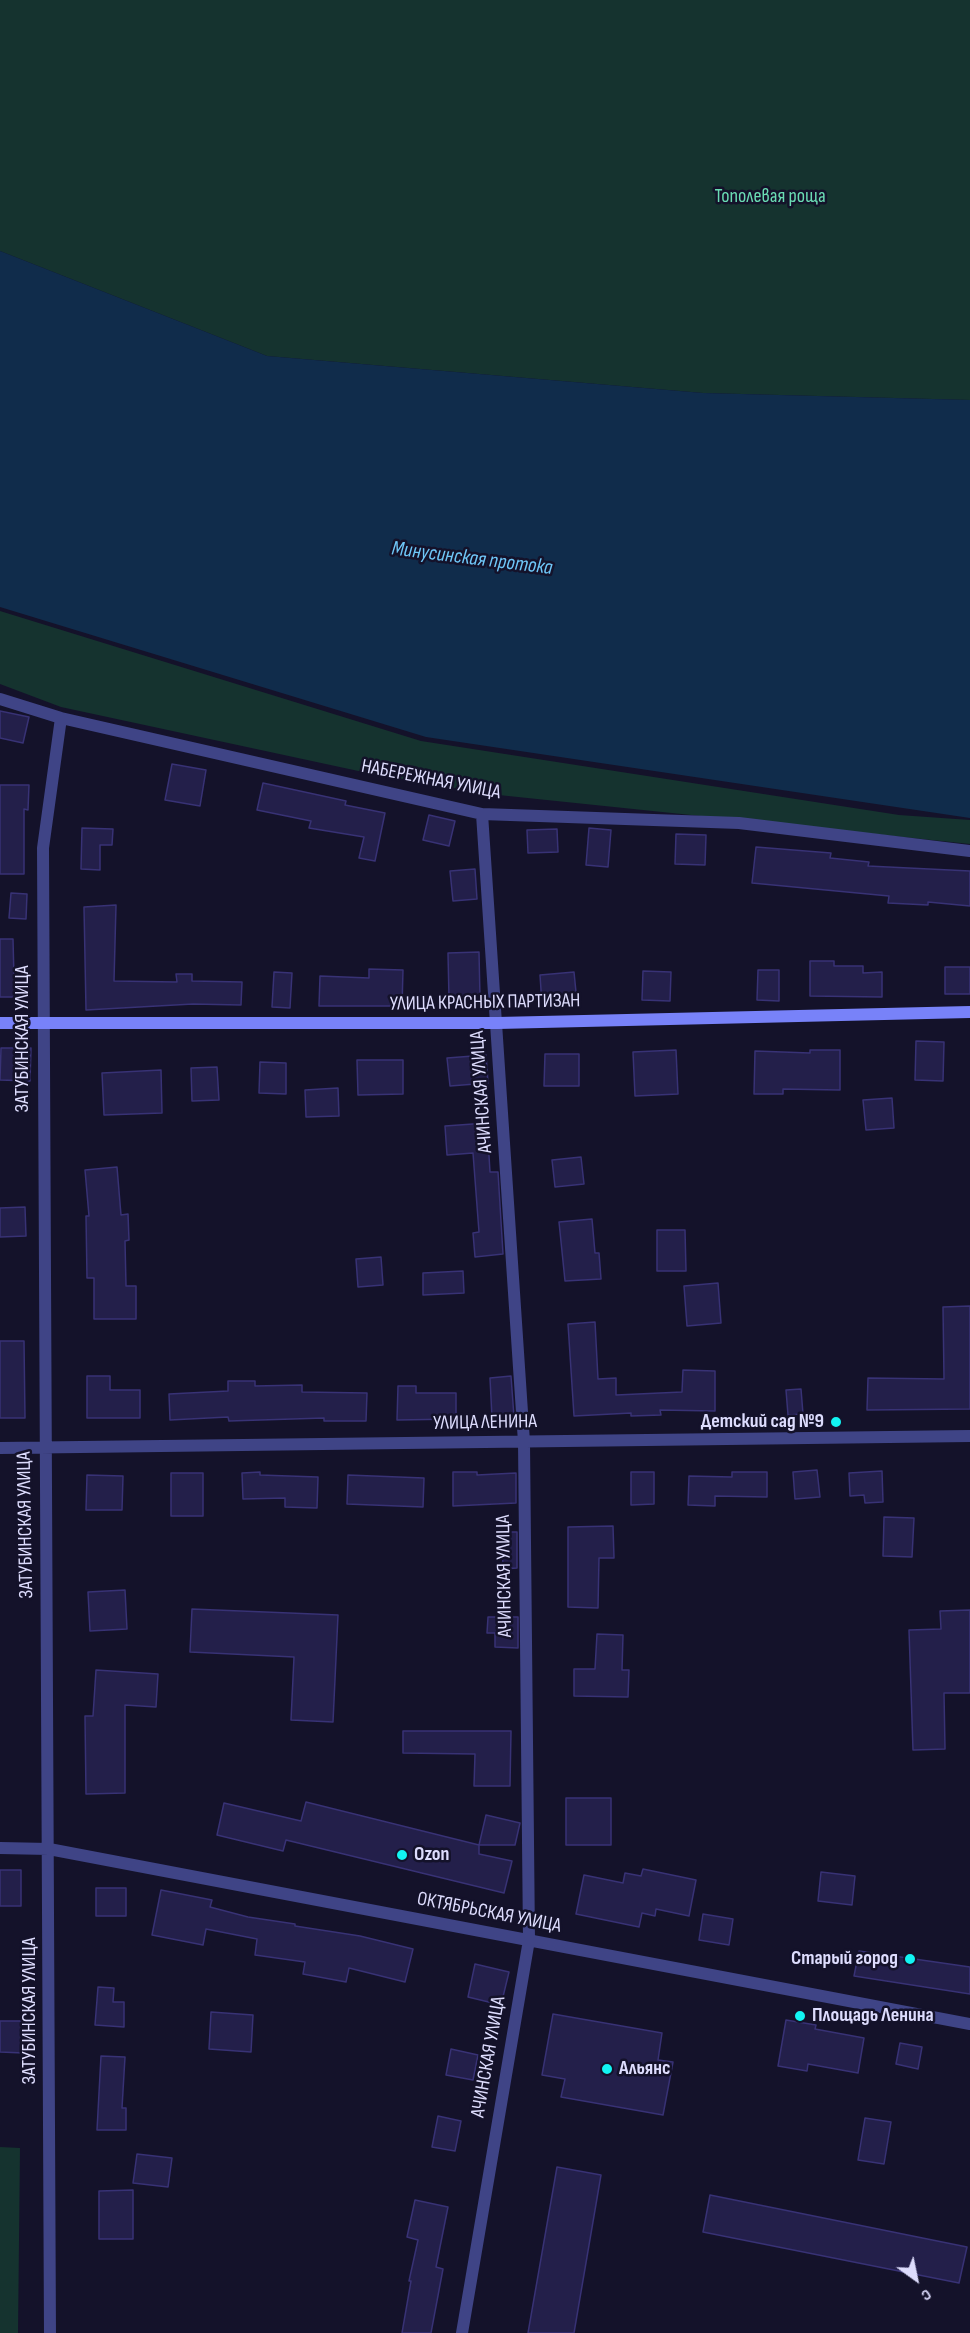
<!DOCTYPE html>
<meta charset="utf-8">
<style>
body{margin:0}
#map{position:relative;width:970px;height:2333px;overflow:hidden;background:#14122a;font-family:"Sofia Sans Condensed",sans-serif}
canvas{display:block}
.north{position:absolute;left:886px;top:2249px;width:60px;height:60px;-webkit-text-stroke:4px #14122a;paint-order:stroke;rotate:147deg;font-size:16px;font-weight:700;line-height:24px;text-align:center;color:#dddcfd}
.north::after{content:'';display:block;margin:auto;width:21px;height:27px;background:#dddcfd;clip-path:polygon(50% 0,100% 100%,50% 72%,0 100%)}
</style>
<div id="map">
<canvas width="970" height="2333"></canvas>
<div class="north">С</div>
</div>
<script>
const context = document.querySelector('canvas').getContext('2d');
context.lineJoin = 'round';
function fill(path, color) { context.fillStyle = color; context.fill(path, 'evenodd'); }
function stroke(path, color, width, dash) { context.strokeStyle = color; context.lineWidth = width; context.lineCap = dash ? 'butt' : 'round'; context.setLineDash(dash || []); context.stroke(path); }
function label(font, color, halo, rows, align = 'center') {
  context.font = font + ' "Sofia Sans Condensed",sans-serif'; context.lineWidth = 5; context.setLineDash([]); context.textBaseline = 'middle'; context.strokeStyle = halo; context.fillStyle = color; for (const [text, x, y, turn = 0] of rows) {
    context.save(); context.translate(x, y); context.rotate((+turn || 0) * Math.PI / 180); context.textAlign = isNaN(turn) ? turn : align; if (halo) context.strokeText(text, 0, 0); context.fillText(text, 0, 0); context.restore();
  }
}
fill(new Path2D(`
 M0,0H970V400L703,393L267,356L0,251Z
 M0,611L421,741L899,815L970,820V844L489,794L363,772L61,707L0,684Z
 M0,2147L20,2148L18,2333H0Z`), '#15332f');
fill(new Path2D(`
 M0,251L267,356L703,393L970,400V818L426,737L0,607Z`), '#102c4b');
const building = new Path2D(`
 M0,711L29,717L23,743L0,738Z
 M172,764L206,770L200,806L165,800Z
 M263,783L346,801L345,805L385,813L375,861L359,858L364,837L309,828L311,821L257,810Z
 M0,785H29L28,810L24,809V874H0Z
 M429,815L455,821L449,846L423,840Z
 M82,828L113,829L112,845H100V870L81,869Z
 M589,828L611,830L608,867L586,865Z
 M557,829L558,852L528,853L527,830Z
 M676,834L706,835L705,865L675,864Z
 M756,847L831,853L830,858L869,862L868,866L970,871V906L928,902V905L888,903L889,896L752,883Z
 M475,869L477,899L453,901L450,871Z
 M11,893L27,894L26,919L9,918Z
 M116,905L114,981L177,982L176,974H192V981L242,982L241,1005L193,1004L86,1010L84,907Z
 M0,939H13L14,978H28V997H0Z
 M479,952L480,998L449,999L448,953Z
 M810,961H834V966H863V973L882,972V997L810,996Z
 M945,967H970V994H945Z
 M369,969L403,970L402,1006H319L320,976L369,978Z
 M758,970H779V1001L757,1000Z
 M643,971L671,972L670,1001L642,1000Z
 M274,972L292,973L290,1008L272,1007Z
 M574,972L577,1002L542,1005L540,975Z
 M916,1041L944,1042L943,1081L915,1080Z
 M1,1048H31L30,1081L0,1080Z
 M676,1050L678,1094L635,1096L633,1052Z
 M810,1050H840V1090L783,1089V1094H754L755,1051L810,1053Z
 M545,1054H579V1086H544Z
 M486,1055L488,1083L450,1086L447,1058Z
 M357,1060H403V1094L358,1095Z
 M260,1062L286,1063V1094L259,1093Z
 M217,1067L219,1100L192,1101L191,1068Z
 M161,1070L162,1113L104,1115L102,1073Z
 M338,1088L339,1116L306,1117L305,1090Z
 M892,1098L894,1128L866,1130L863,1100Z
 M487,1123L490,1172H498L503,1254L475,1257L473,1233L479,1232L473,1153L447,1155L445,1126Z
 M581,1157L584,1184L555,1187L552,1160Z
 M117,1167L121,1215L128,1214L129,1240L125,1241L126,1286H136V1319H94V1278H87L86,1216H89L85,1170Z
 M25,1207L26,1236L0,1237V1208Z
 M592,1219L595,1253H599L601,1279L565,1281L559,1222Z
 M657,1230H685L686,1271H657Z
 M381,1257L383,1285L358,1287L356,1259Z
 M463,1271L464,1293L423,1295V1273Z
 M718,1283L721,1323L687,1326L684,1286Z
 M970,1306V1409L867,1410L868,1378L944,1379L943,1307Z
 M595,1322L598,1379L616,1378V1395L682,1392L683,1370L715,1371V1411L660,1410L661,1415L631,1416V1413L574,1416L568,1324Z
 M0,1341H24L25,1418H0Z
 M87,1376H110V1390H140V1418H87Z
 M511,1376L514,1417L492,1418L490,1378Z
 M228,1381H255V1386L302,1385V1392L367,1393L366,1421H324V1418L229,1421L228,1417L170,1420L169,1394L228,1391Z
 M398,1386H416V1393H456V1419L397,1420Z
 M801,1389L803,1414L788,1415L786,1390Z
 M817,1470L820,1497L795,1499L793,1472Z
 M882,1471L883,1502L865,1503L864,1495L850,1496L849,1473Z
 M260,1472V1475L318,1477L317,1508L285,1507V1498L243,1499L242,1473Z
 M453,1472H477V1475L516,1473V1503L453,1506Z
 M631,1472H654V1504L631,1505Z
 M732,1472H767V1497L715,1496V1506L688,1505L689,1476L732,1477Z
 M171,1473H203V1516H171Z
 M87,1475L123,1476L122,1510H86Z
 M348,1475L424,1478L423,1507L347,1504Z
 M884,1517L914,1518L912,1557L883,1556Z
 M613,1526L614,1558H599L598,1608L568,1607V1527Z
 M502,1532H517V1568L503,1569Z
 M125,1590L127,1629L90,1631L88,1592Z
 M192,1609L338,1615L333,1722L291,1720L294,1657L190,1652Z
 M970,1610V1693H944L945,1749L913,1750L909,1630L941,1629L940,1611Z
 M488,1617H518V1648L495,1647V1633H487Z
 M597,1634L623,1635L622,1670H629L628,1697L574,1696V1669H595Z
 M96,1670L158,1674L156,1707L125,1705V1793L86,1794L85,1716H93Z
 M403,1731H511L510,1786H474L475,1754L403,1753Z
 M566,1798H611V1845H566Z
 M306,1802L479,1845L486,1815L520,1823L515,1845H479V1854L512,1861L504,1893L286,1840L283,1851L217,1835L224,1803L301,1821Z
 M643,1869L696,1880L689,1916L656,1909L655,1916L642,1913L639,1927L576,1914L584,1875L623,1883L625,1873L641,1876Z
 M0,1870H21V1906H0Z
 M821,1872L855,1876L852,1905L818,1901Z
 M96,1888H126V1916H96Z
 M161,1890L212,1900L210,1907L248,1917L295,1924V1926L360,1936L413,1949L405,1982L349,1968L346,1982L303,1974L305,1962L255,1955L257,1939L206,1929L203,1945L152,1935Z
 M703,1914L733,1919L729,1945L699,1940Z
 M859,1951L970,1967V1994L854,1976Z
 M475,1964L509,1972L501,2005L468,1997Z
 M98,1987L114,1988L113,2002H124V2027L95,2025Z
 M211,2012L253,2015L251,2052L209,2049Z
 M553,2014L662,2033L658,2060L673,2062L663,2115L561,2097L565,2079L542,2075Z
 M786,2020L816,2025L815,2029L864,2038L858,2073L808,2064L807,2071L778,2066Z
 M0,2021H23V2053L0,2052Z
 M900,2043L922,2047L918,2069L896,2064Z
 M451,2049L478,2055L473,2080L446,2075Z
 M101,2056L125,2057L122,2108H126V2130H97Z
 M438,2116L461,2121L455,2151L432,2147Z
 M865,2118L891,2122L884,2164L858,2160Z
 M137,2154L172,2158L168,2187L133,2183Z
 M557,2167L601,2175L574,2333H528Z
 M133,2190V2239H99V2191Z
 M710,2195L967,2247L959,2283L703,2232Z
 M415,2200L448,2207L436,2267L443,2269L431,2333H402L411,2281H409L418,2240L407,2237Z`);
fill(building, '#231f4a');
stroke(building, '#383275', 1.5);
stroke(new Path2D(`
 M0,699L61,718L482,814L739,823L970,851
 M0,1448L970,1436
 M0,1848L49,1849L970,2024
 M50,2333L43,848L61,718
 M462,2333L529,1940L524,1442L482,814`), '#3f4486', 12);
stroke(new Path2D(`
 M0,1023H498L970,1012`), '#7882f9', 12);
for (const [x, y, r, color] of [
 [836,1422,6,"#12f4f2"],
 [402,1855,6,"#12f4f2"],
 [910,1959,6,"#12f4f2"],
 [800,2016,6,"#12f4f2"],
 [607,2069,6,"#12f4f2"]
]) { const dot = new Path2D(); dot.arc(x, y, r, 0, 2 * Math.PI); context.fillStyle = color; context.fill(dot); stroke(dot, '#14122a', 2); }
label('20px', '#6adcb3', '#14122a', [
 ["Тополевая роща",770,197]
]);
label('20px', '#dddcfd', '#14122a', [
 ["НАБЕРЕЖНАЯ УЛИЦА",431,780,11],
 ["УЛИЦА КРАСНЫХ ПАРТИЗАН",485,1003,-1],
 ["ЗАТУБИНСКАЯ УЛИЦА",23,1039,-90],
 ["АЧИНСКАЯ УЛИЦА",482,1092,-94],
 ["УЛИЦА ЛЕНИНА",485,1423,-1],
 ["ЗАТУБИНСКАЯ УЛИЦА",26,1525,-91],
 ["АЧИНСКАЯ УЛИЦА",505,1576,-91],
 ["ОКТЯБРЬСКАЯ УЛИЦА",489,1913,11],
 ["ЗАТУБИНСКАЯ УЛИЦА",30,2011,-90],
 ["АЧИНСКАЯ УЛИЦА",489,2057,-80]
]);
label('bold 20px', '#dddcfd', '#14122a', [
 ["Детский сад №9",824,1422,"right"],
 ["Ozon",414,1855],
 ["Старый город",898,1959,"right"],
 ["Площадь Ленина",812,2016],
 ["Альянс",619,2069]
], 'left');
label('italic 21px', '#6fc7f8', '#14122a', [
 ["Минусинская протока",472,559,7]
]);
</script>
